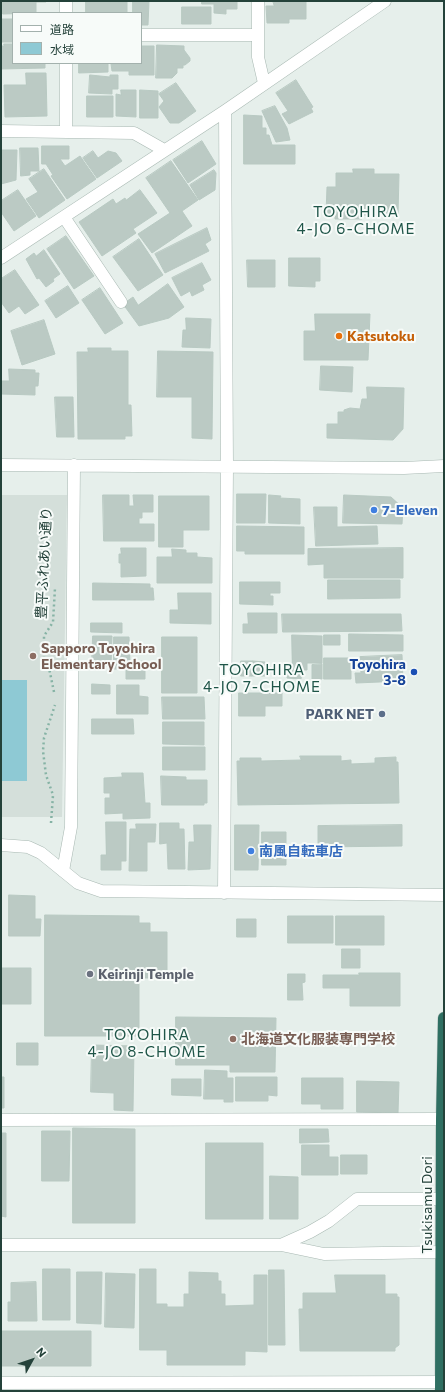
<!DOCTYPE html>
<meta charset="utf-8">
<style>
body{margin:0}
#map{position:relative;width:445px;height:1392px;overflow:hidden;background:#e6efeb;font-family:Commissioner,"Noto Sans JP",sans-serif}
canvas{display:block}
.frame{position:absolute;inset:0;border:2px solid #24423a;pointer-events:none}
.legend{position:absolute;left:12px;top:12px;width:130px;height:52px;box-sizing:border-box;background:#f7fbf9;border:1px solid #a3b1ad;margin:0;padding:5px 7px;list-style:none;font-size:12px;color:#24423a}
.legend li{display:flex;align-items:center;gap:8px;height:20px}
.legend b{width:20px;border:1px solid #a3b1ad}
.north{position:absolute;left:12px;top:1340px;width:40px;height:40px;-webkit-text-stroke:3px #f7fbf9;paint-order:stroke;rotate:50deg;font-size:11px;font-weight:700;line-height:16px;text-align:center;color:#24423a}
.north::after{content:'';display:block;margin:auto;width:14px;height:18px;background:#24423a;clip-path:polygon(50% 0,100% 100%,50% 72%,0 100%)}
</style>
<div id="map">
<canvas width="445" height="1392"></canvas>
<div class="frame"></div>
<ul class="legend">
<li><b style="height:5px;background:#fff"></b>道路</li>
<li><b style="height:11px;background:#8ec9d4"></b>水域</li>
</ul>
<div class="north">N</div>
</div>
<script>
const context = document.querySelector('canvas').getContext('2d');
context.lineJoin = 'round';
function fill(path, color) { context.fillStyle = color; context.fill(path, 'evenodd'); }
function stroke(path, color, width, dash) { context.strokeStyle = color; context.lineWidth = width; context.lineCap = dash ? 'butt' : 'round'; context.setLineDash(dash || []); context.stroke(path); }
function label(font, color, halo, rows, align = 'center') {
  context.font = font + ' Commissioner,"Noto Sans JP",sans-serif'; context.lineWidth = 4; context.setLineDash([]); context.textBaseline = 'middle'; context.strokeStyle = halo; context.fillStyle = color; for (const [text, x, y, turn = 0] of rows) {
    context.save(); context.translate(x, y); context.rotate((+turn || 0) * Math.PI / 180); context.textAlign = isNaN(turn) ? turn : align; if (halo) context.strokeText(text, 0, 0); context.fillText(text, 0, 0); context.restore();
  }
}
fill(new Path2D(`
 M1,495H67L62,817H1Z`), '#d4dfda');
fill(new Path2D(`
 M1,680H27V781H1Z`), '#8ec9d4');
const building = new Path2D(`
 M3,1H46V2H36V13L3,14Z
 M86,1L127,2V13H86Z
 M133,1H149L148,25H141V13H133Z
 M202,1H237V9H226V14L214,13V4H202Z
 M273,1H306V19H289V23H267L266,6H274Z
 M182,7H211V24H182Z
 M2,19H13V42H2Z
 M4,44H13V63H45V68L1,69V46H4Z
 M157,45L184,46V50L190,58V61L185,65H183V68H177V73L172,78H156Z
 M141,46H154V75H129V71H112L111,64L141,63Z
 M79,63H108V72L79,73Z
 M26,73H46L47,116L5,117L4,85H26Z
 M90,75L110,77V75H118V89H112V94L89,93Z
 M296,80L313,107L311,108L313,112L289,124L282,114L288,111L276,93Z
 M176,83L196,111L179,123H170L159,107L164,101L159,94Z
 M121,90H136V117L116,116V94L121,95Z
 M140,90L158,91V118H140Z
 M87,96H113V117H87Z
 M275,106L287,128L290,140L276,142L262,111Z
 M244,115L262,116V128H266V135H269L272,145H295V164H244Z
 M202,141L216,164L188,183L173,160Z
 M42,146H69V159H60L65,166L80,156L96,179L67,199L51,176L53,175L46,164H42Z
 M20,148H38L39,171H30V175L21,176Z
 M1,150H17L16,180L1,184Z
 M93,151L98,158L108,151L116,153L122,161L97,178L83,158Z
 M171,161L198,200L182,211L192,226L152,253L138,234L170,213L146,178Z
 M44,169L65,200L39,218L26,199L38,192L29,179Z
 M353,169H374V174H399L398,215H362V219H335V214H326L327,187H336V173H353Z
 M214,170L216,173L215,190L199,200L190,185Z
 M18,190L36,216L14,231L1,212V201Z
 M140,190L157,213L133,229L136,233L102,256L79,222L113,199L116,204L125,198L126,200Z
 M207,228L211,240L205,244L209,251L165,273L155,254Z
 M66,236L94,276L74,289L47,249Z
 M139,239L163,275L138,291L113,257Z
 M44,250L60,274L53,279L54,281L46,287L39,278L37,279L26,259L34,253L36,256Z
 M289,258H320V281H315V287L289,286Z
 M247,260H275V287H248Z
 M202,263L211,280L202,285L204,290L192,296L190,291L181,296L172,278Z
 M15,270L39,305L25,314L19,306L9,313L1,302V279Z
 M168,284L184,307L169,318L139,326L123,304L133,297L138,305Z
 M68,286L79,303L56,318L45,301Z
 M100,288L123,323L105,334L82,300Z
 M315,314H370L368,360H304V331H315Z
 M186,318L211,319L210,348L182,347L183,330H186Z
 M44,320L55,354L22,365L11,331Z
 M88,348H111V351H128V405H131L132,436H125V439H78L77,352H88Z
 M158,351L213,352L212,439L192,438V397H157Z
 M321,366L353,367L352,392L320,390Z
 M9,369L35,370V373H39L38,386H35V395L1,394V381H9Z
 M367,387L404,388L403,429L393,440L327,438V424H338V412H344V410L350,408L360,409L362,399H367Z
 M55,397H73L74,437H57Z
 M237,494H266L265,523H237Z
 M103,495H129V506H134L133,495H153V512H142V518H139V524H154V541H104Z
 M269,495L281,496L280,498L300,499V524L269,523Z
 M344,495L391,497L403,508L402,524L343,523Z
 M159,496H209V530H183V547H159Z
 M314,507H337V527L377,526L378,544L316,546Z
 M237,526L304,527V554H245V551H237Z
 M121,548H146V576L121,577V563H119V554H121Z
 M403,548V578H324V564L308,565V549Z
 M172,549L186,550V553H197V557L212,558V583H157V557H172Z
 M328,580H400V598L328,599Z
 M240,582H280V593H270V596H273V605L240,604Z
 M93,583L150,584V588H153L154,600H93Z
 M178,593H211V624L170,623V610H178Z
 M248,613H277V633H243V624H248Z
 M282,614H401L402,631L283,632Z
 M91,623H122V633L91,632Z
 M349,634L403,635V651H349Z
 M292,635L322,636V663H307V670H302L301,679L287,678V667L292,666Z
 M324,635H340V645H324Z
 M93,636H112L111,666H92Z
 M114,637H129L130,662L145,661V679H126V669H114Z
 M162,637H197V693H162Z
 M402,655L403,681L356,683L355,673H361L360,657Z
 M324,658H351V679H324Z
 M241,661H253L252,676H241Z
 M253,661L265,662V676H252Z
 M322,664V679H312V665Z
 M92,684L110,685V694H92Z
 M117,685H139V696L148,697V714H117Z
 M239,693H282V706H265V716H239Z
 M162,697H204L205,719H163Z
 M92,719H133L134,734H92Z
 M163,722H204V745L163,744Z
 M163,747H205V770H163Z
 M300,756H341V761L351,760V764L375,763V758L396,757V762H398L399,803L238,805L237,761H240V758H261V761L301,760Z
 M122,773H143L145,803H150V818L123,819V813L105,814V798H110V793H104V778L122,777Z
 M161,776L186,777V780H207V803H204V805H162Z
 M106,822H126V861H121V870H101V855H106Z
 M160,823H179V829H184L185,869H168L167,843L160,844Z
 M136,824H156L155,842H147V871H129L130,829H136Z
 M194,825H211L210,869L188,870L189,842H194Z
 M235,825H259L258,870H235Z
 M402,825V846L318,847V826Z
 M262,832H286V865H262Z
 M9,895L35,896V919H41L40,936H9Z
 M45,915L139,916V923H150V932H167V971L149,970L150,978H139V1036H45Z
 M288,916H333V943H288Z
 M336,916H384V945H336Z
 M237,919H256V937H237Z
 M342,949H360V968H342Z
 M2,968H31V1004H2Z
 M359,973H400V1006H350V988H323V975H359Z
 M288,974H305V982L302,983L303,1000H288Z
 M176,1017L276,1018L275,1072H230V1065H176Z
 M17,1043H38V1065H17Z
 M92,1045L134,1046L133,1111L114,1110V1093L91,1092Z
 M205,1070L227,1071V1078H233V1102H224V1099H204Z
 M1,1077H4V1108H1Z
 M236,1077H277V1096L268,1095V1101H236Z
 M302,1078H343V1109H321V1104H302Z
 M172,1079H201V1096L172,1095Z
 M357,1081L399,1082L398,1113L357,1112Z
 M73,1128L135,1129V1223H73Z
 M300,1129H328L329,1142L300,1143Z
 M42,1131H70L69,1181H42Z
 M1,1133H6V1217L1,1216Z
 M206,1143H263V1219H206Z
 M302,1145H329V1157H338V1175H302Z
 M341,1155H367V1174H341Z
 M270,1176L298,1177V1219H270Z
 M43,1269H70V1320H43Z
 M140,1269H156V1304H167V1307H184V1294H189V1272L218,1273V1281H221V1294H225V1306L254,1305V1275H267V1352L245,1351V1365H167V1350H140Z
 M269,1270H284L285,1345H269Z
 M77,1272H102L101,1324L77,1323Z
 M106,1273L135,1274L134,1328L105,1327Z
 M335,1275H385V1294H397V1297H399V1345L395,1348V1351H300L299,1309H303V1293H336Z
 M36,1282L37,1321H8V1302H11V1283Z
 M1,1331H91V1366H1Z`);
fill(building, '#bbcac4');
stroke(building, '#b8c9c2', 1);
const minor = new Path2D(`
 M258,1V57L264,83
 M66,13V1
 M141,35H258
 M66,63V132
 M1,131L134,133L164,150
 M64,217L121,302
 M1,258L225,111L385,1
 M1,465L404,468L444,466
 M1,845L28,847L41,853L78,883L101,891L444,895
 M63,871L71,827L74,465
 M224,893L227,467L225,111
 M1,1120L442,1119
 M1,1245H281L324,1254L442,1252
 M281,1245L310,1232L329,1221L357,1199H442
 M1,1383L444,1382`);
const highway = new Path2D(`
 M441,1391L442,1119L444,1018`);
stroke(minor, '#a8b8b2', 13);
stroke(highway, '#c2cac8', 13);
stroke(new Path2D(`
 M54,692L49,668L44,659V636L53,622L55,588
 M51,823L53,795L46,775L43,751L44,738L55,705`), '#86b3a5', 2.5, [2, 3]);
stroke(minor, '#fff', 12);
stroke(highway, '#2f6f62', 12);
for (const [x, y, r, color] of [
 [339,336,4,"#e8710a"],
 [374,510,4,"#3f7fe0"],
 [33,656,4,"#8d6e63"],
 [414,672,4,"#1a4fb4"],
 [382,714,4,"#5c6f8a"],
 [251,851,4,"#3f7fe0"],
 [90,974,4,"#6b7280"],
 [233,1039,4,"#8d6e63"]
]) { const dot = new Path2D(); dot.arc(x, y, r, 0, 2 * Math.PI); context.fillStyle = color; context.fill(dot); stroke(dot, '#f7fbf9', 1.5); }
label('bold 14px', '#c56008', '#f7fbf9', [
 ["Katsutoku",347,336]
], 'left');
label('bold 14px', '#366cbe', '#f7fbf9', [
 ["7-Eleven",382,510],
 ["南風自転車店",259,851]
], 'left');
label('14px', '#24423a', '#f7fbf9', [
 ["豊平ふれあい通り",44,563,-87],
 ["Tsukisamu Dori",427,1205,-90]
]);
label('bold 14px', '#785e54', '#f7fbf9', [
 ["Sapporo Toyohira",41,648],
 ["Elementary School",41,664],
 ["北海道文化服装専門学校",241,1039]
], 'left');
label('bold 14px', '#164399', '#f7fbf9', [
 ["Toyohira",406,664],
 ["3-8",406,680]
], 'right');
label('bold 14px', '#4e5e75', '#f7fbf9', [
 ["PARK NET",374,714]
], 'right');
label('bold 14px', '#5b616d', '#f7fbf9', [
 ["Keirinji Temple",98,974]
], 'left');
context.letterSpacing = '1px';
label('15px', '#1f5548', '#f7fbf9', [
 ["TOYOHIRA",356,212],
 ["4-JO 6-CHOME",356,229],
 ["TOYOHIRA",262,670],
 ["4-JO 7-CHOME",262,687],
 ["TOYOHIRA",147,1035],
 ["4-JO 8-CHOME",147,1052]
]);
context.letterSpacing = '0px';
</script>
